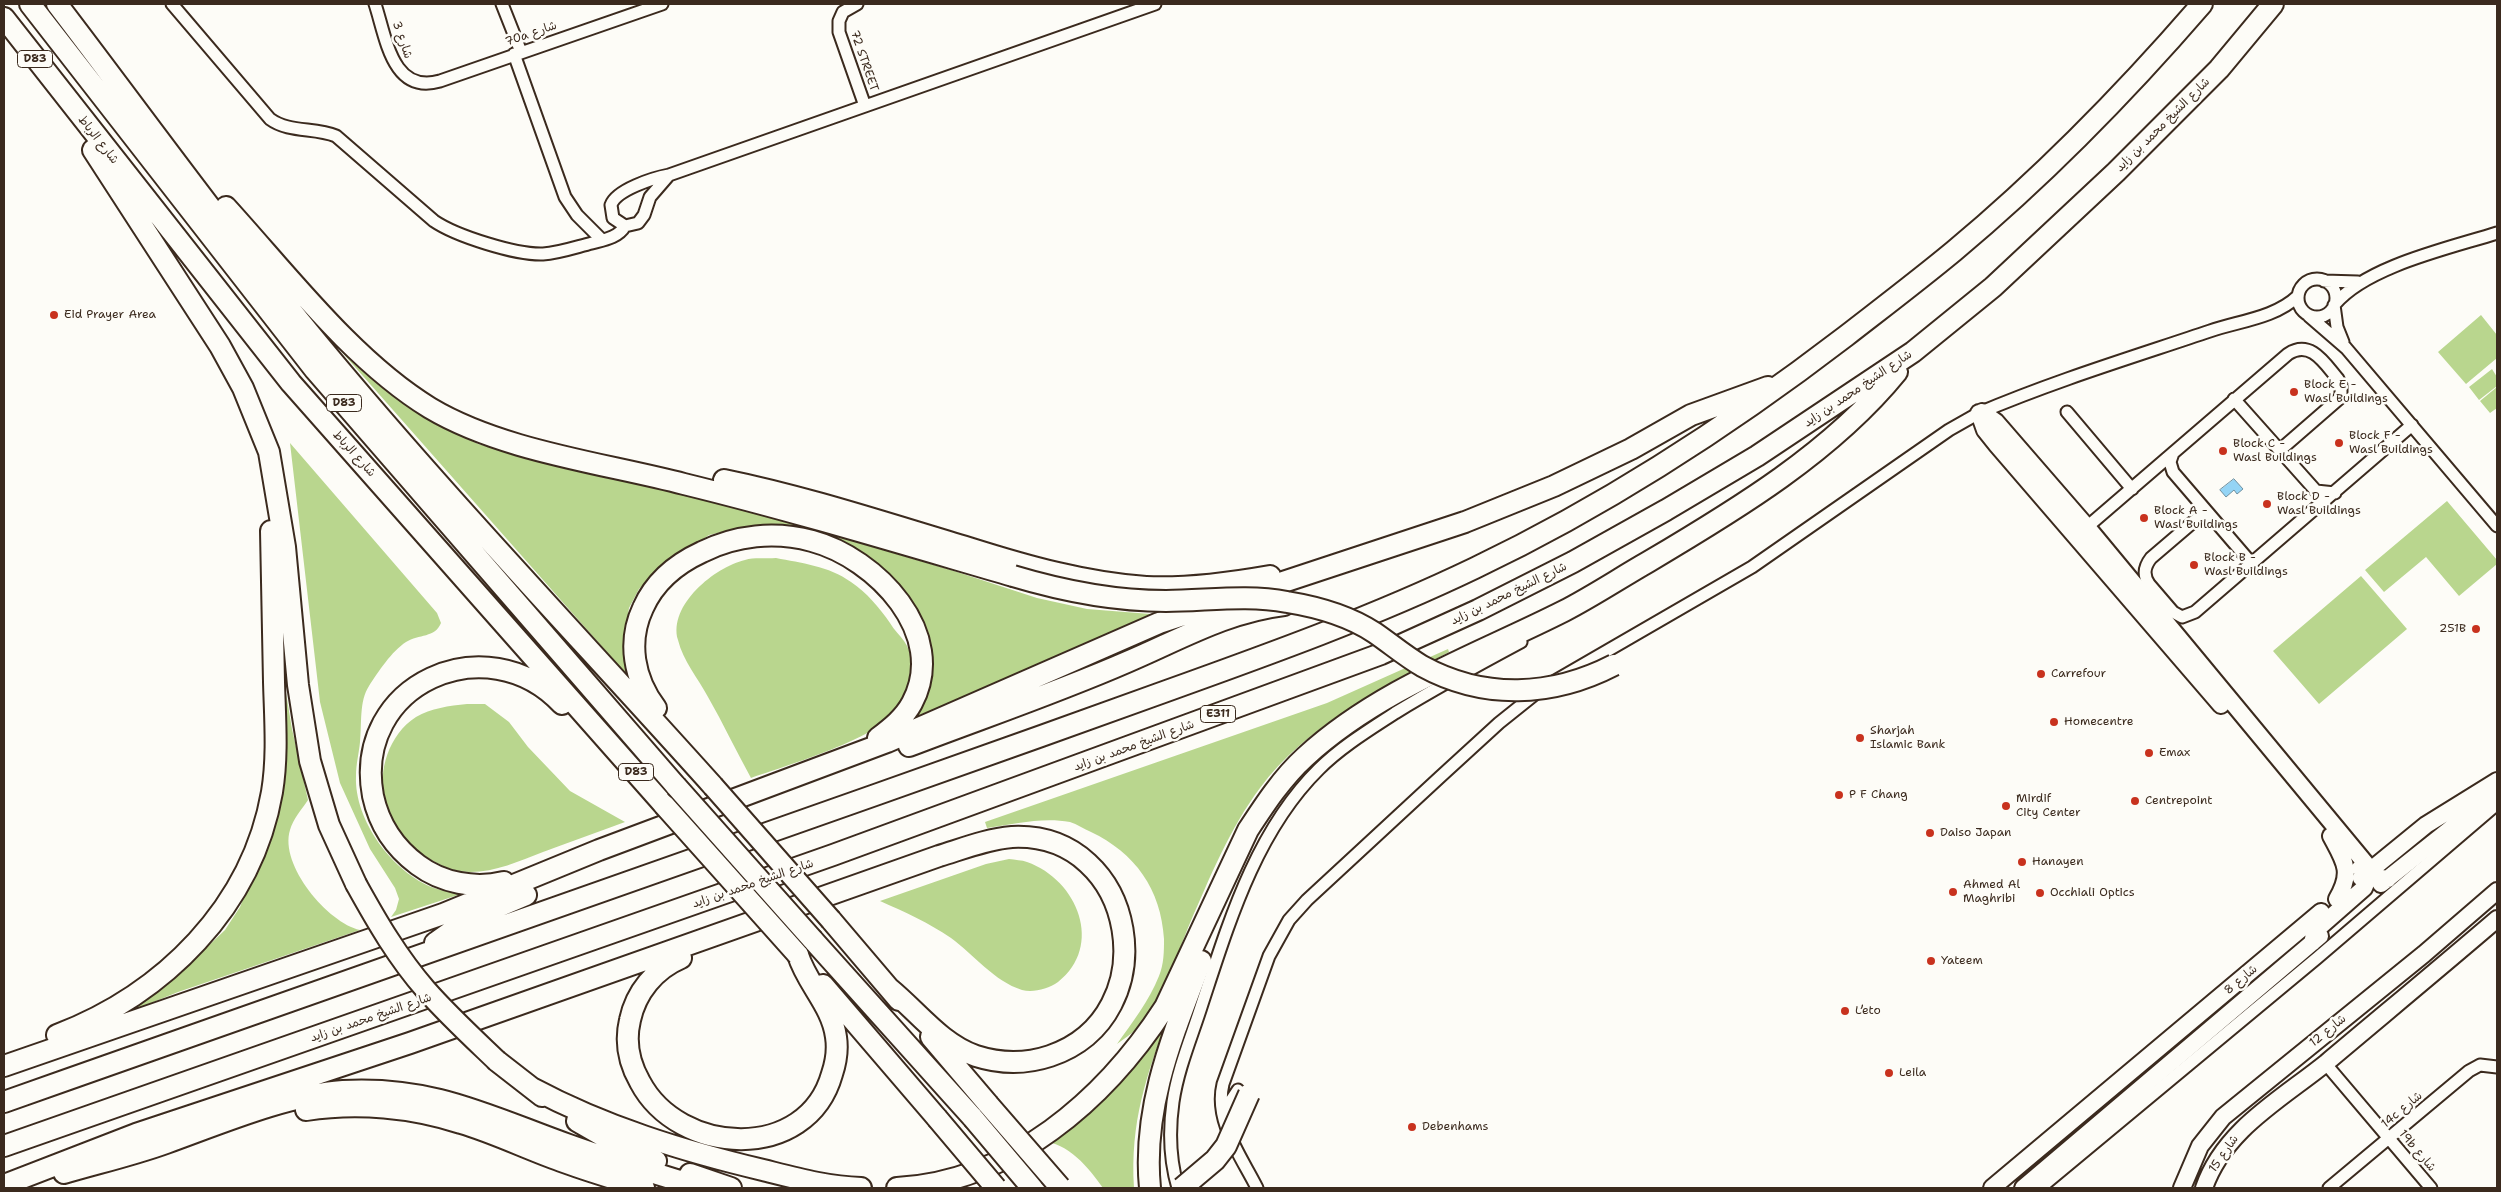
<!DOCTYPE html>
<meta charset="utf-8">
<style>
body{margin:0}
#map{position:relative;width:2501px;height:1192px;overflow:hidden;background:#fdfcf7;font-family:"Shantell Sans",sans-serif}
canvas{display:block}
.frame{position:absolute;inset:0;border:5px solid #3b2a1e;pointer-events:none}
</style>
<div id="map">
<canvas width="2501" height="1192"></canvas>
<div class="frame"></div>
</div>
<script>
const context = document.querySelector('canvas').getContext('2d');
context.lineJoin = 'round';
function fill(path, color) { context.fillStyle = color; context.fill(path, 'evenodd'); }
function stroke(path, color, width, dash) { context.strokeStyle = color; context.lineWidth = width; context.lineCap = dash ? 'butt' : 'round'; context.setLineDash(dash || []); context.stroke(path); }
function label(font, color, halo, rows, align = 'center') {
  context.font = font + ' "Shantell Sans","Playpen Sans Arabic",sans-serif'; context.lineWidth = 5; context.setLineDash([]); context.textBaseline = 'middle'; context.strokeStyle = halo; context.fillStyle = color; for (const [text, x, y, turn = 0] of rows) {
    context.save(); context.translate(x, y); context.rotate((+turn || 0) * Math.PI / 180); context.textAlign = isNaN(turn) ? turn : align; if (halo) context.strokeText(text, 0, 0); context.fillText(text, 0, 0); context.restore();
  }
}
fill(new Path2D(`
 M2481,315L2497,335V358L2466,384L2438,352Z
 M340,350L417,412L478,444L558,465L714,500L951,570L1037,598L1087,609L1163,615L910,719L925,700L929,677L904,596L788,528L764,525L734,529L709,535L657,571L639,589L629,608L625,634L627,675Z
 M2492,369L2497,377V386L2479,400L2469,387Z
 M2497,387V408L2490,413L2480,401Z
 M290,443L437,613L441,623C435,638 419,634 406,642C392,651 378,672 369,686C359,701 362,724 360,742C359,753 356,764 356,776C354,820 393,873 434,888C443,891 452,892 461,894L391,917L396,910L399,899L395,888L370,849L340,783L320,702Z
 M2447,501L2497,560V564L2459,596L2426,557L2384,592L2365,570Z
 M776,558C801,563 829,566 851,582C867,593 879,607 890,623C894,630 900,635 904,641C920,663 908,696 892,715C869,741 785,766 751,778C736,751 723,723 708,697C698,678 683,661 678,640C668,605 715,567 745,560C754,557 766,559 776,558Z
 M2361,576L2407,629L2319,704L2273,651Z
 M1448,649L1449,652C1382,687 1305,727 1260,788C1230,828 1210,877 1190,923C1178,952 1164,994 1145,1019C1138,1029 1127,1037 1117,1044C1132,1023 1149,1001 1159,976C1164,964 1164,951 1164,939C1161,889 1135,853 1091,832C1084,829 1077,824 1070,822C1042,817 1015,824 987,828L985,822L1327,703Z
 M280,657L292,729L308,800C302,809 293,819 290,830C279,865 328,923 360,930L178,992L114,1018L149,995L204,950L225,930L240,907L278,809L282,772Z
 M467,704H485L509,722L528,747L570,791L625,822C598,832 570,842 543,852C519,861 496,872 470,872C433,872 394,836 385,801C377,772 389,734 416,717C431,708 449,706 467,704Z
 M1009,859C1015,860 1022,860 1027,862C1078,880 1104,946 1058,982C1048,989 1033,993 1022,990C994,981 974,955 951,938C929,923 905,912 880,901L986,864Z
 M1169,1015C1146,1076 1130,1122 1134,1188H1103C1088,1167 1069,1143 1041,1141C1061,1130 1081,1118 1099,1103C1126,1079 1150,1045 1169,1015Z`), '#b9d68e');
const water = new Path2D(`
 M2234,479L2243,489L2237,494L2234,490L2226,497L2220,490Z`);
fill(water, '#94d4f5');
stroke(water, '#70909f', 1);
const street = new Path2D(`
 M172,4L270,119C289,133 315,127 336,136L434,221C456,236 516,255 543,254C559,253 576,247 592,243C603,240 618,238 625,226
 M375,4C386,37 392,95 440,81L662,4
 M502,4L521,52
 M857,4L843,12L839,21V32L865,106
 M514,54L565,197L577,215L602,240
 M669,175L1155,4
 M669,175L650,197L644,215L638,223L625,226L613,218L611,205C616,190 653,178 669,175Z
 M2298 298a19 19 0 1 1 38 0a19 19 0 1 1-38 0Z
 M2324,281L2358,282
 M2335,304C2367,266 2450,248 2497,233
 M2334,305L2337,327L2343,342
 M2309,316L2346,348L2497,526
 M2234,399L2316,491L2335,493
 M2067,412L2132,489
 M2173,453L2170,462L2173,472L2252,564
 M2206,511L2151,558C2144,567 2143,575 2149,584L2173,612L2182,617L2195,612L2412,425
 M2087,527L2288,354C2311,339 2325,364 2338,379L2341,385V397L2280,450
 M1555,681L1752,567L1949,430L1979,413C2054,381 2133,357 2210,331C2239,321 2275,318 2298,296
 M2325,1063L2431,1188
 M1232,1119L1228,1105L1238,1090
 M1178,1188C1170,1161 1169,1130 1173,1102C1178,1068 1192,1036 1202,1004C1229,922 1256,831 1319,769C1341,747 1369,730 1395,713C1436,688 1478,665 1521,642
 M1257,1188C1241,1156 1214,1121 1223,1084L1269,956L1289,920L1307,900L1440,777L1499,723L1539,691
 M2040,1188L2317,958L2497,804
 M2329,1188L2469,1071L2480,1065L2497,1067`);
const secondary = new Path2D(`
 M1982,412L1996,422L2087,527L2366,864L2367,881L2364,888L2315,931L2312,943
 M1979,413L1985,430L1997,445L2221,705
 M2331,836C2345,862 2353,872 2337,899
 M2360,868L2374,877L2388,879
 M2361,878L2426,825L2497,781
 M2381,884L2493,795
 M1992,1188L2321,912
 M2023,1188L2320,936
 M2182,1188L2200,1146L2223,1117L2424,954L2497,891
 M2204,1188C2224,1130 2280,1100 2326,1063C2383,1015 2441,967 2497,919`);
const highway = new Path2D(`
 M30,4L315,370L676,786
 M57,4C144,118 228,235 320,346C445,497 582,640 713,786
 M4,18L291,383L664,805
 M93,150L220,346L243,388L269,452L285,547L298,685L310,761L329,825L356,884
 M226,207C287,274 353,361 430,408C502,451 603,463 684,484C794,511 903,544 1013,576
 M724,480C807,497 888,524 969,548C1026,566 1086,583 1146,587C1187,589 1230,583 1270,576
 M656,708C634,679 627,642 643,608C654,583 676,564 702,552C736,535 775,531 812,541C876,558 949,634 912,703C904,718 891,728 878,738
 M909,746C982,718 1056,693 1127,662C1179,640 1226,612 1284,605
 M504,882C475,889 442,883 418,865C395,848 379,824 373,796C352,684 487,624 562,704
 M831,920L899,1000
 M813,940L973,1118
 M435,943L469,919L526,895
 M681,958C655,969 636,992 630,1020C625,1041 629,1063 640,1082C679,1156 807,1163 832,1074C836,1062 838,1050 836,1037C832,1006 807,984 798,955
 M823,985L937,1118
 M57,1035C164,994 252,907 272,792C278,756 275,719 274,682C273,632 272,581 271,531
 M931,1037L988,1104
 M497,1061L542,1096
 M4,1066L443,914L599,850L887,742L1159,623L1465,522L1554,486L1631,449L1691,415L1768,387
 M532,1088C605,1127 683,1151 763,1170C795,1178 827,1187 861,1188
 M4,1102C295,999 587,899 878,794C972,761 1067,727 1161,693C1267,655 1373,617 1475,568C1607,505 1730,425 1846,336C1882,308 1919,280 1954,251C2044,176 2126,92 2202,4
 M306,1110C357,1102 412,1107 461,1123C495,1133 527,1149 561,1161C588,1171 616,1179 644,1188
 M577,1121L624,1148L656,1161
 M4,1146L833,855L1381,654L1478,610L1573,562L1666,510L1757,456L1913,352L1993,287L2116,172L2219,69L2273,4
 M64,1173C98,1163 133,1155 166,1143C219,1124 287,1095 343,1091C433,1086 488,1116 569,1145C613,1161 658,1174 702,1188
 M690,1174L731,1188
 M4,1185L136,1134L410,1043L939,856C962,849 987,839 1012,837C1138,831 1168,1016 1050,1056C1026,1064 1001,1064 976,1056C941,1044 918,1012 890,989
 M897,1188C1011,1182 1105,1100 1165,1007L1248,830C1265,804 1282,778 1305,757C1379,689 1477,655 1564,611C1593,596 1620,578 1648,562C1736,510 1832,452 1897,372
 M1150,1188C1142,1107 1173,1035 1201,961`);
stroke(street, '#3b2a1e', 15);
stroke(secondary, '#3b2a1e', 20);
stroke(highway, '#3b2a1e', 24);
stroke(street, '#fdfcf7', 11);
stroke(secondary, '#fdfcf7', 16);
stroke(highway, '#fdfcf7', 20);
const highwayBridge = new Path2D(`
 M1013,576C1063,591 1113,601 1166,601C1206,601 1246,594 1287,602C1318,607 1348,615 1375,633C1391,644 1405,656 1422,666C1484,700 1552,697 1614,665
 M676,786L813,940
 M713,786L831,920
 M664,805L798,955
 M356,884C377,922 398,958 426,990C448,1015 473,1038 497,1061
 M988,1104L1060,1187
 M937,1118L996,1188
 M973,1118L1032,1188
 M1182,1188L1215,1160L1226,1146L1249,1094`);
stroke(highwayBridge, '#3b2a1e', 24, []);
stroke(highwayBridge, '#fdfcf7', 20);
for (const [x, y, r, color] of [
 [54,315,5,"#c8321e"],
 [2294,392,5,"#c8321e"],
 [2339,443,5,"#c8321e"],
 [2223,451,5,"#c8321e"],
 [2267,504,5,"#c8321e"],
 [2144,518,5,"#c8321e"],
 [2194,565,5,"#c8321e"],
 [2476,629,5,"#c8321e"],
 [2041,674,5,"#c8321e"],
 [2054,722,5,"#c8321e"],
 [1860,738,5,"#c8321e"],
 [2149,753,5,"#c8321e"],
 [1839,795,5,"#c8321e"],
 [2135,801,5,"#c8321e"],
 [2006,806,5,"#c8321e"],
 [1930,833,5,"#c8321e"],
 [2022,862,5,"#c8321e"],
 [1953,892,5,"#c8321e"],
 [2040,893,5,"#c8321e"],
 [1931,961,5,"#c8321e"],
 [1845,1011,5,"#c8321e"],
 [1889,1073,5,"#c8321e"],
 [1412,1127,5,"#c8321e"]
]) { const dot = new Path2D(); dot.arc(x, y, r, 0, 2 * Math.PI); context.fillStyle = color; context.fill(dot); stroke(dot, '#fdfcf7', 2); }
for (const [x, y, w] of [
 [35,59,35],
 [344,403,35],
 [1218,714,35],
 [636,772,35]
]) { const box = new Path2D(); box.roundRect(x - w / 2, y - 8.5, w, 17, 4); context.fillStyle = '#fdfcf7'; context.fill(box); stroke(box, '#3b2a1e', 1); }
label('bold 11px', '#3b2a1e', null, [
 ["D83",35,59],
 ["D83",344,403],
 ["E311",1218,714],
 ["D83",636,772]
]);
label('12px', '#3b2a1e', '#fdfcf7', [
 ["70a شارع",531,34,-19],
 ["شارع 3",402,40,71],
 ["72 STREET",864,61,71],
 ["شارع الشيخ محمد بن زايد",2163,125,-45],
 ["شارع الرباط",98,140,52],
 ["شارع الشيخ محمد بن زايد",1858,389,-34],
 ["شارع الرباط",354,454,48],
 ["شارع الشيخ محمد بن زايد",1509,594,-26],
 ["شارع الشيخ محمد بن زايد",1134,746,-20],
 ["شارع الشيخ محمد بن زايد",753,884,-19],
 ["شارع 8",2241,980,-40],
 ["شارع الشيخ محمد بن زايد",371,1018,-19],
 ["شارع 12",2328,1031,-39],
 ["14c شارع",2402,1110,-40],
 ["19b شارع",2417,1151,50],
 ["شارع 15",2224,1154,-55]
]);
label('12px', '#3b2a1e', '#fdfcf7', [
 ["Eid Prayer Area",64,315],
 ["Block E -",2304,385],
 ["Wasl Buildings",2304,399],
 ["Block F -",2349,436],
 ["Wasl Buildings",2349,450],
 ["Block C -",2233,444],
 ["Wasl Buildings",2233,458],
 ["Block D -",2277,497],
 ["Wasl Buildings",2277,511],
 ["Block A -",2154,511],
 ["Wasl Buildings",2154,525],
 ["Block B -",2204,558],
 ["Wasl Buildings",2204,572],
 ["251B",2466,629,"right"],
 ["Carrefour",2051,674],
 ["Homecentre",2064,722],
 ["Sharjah",1870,731],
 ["Islamic Bank",1870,745],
 ["Emax",2159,753],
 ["P F Chang",1849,795],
 ["Mirdif",2016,799],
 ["City Center",2016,813],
 ["Centrepoint",2145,801],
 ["Daiso Japan",1940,833],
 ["Hanayen",2032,862],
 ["Ahmed Al",1963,885],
 ["Maghribi",1963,899],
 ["Occhiali Optics",2050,893],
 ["Yateem",1941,961],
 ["L’eto",1855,1011],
 ["Leila",1899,1073],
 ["Debenhams",1422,1127]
], 'left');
</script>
